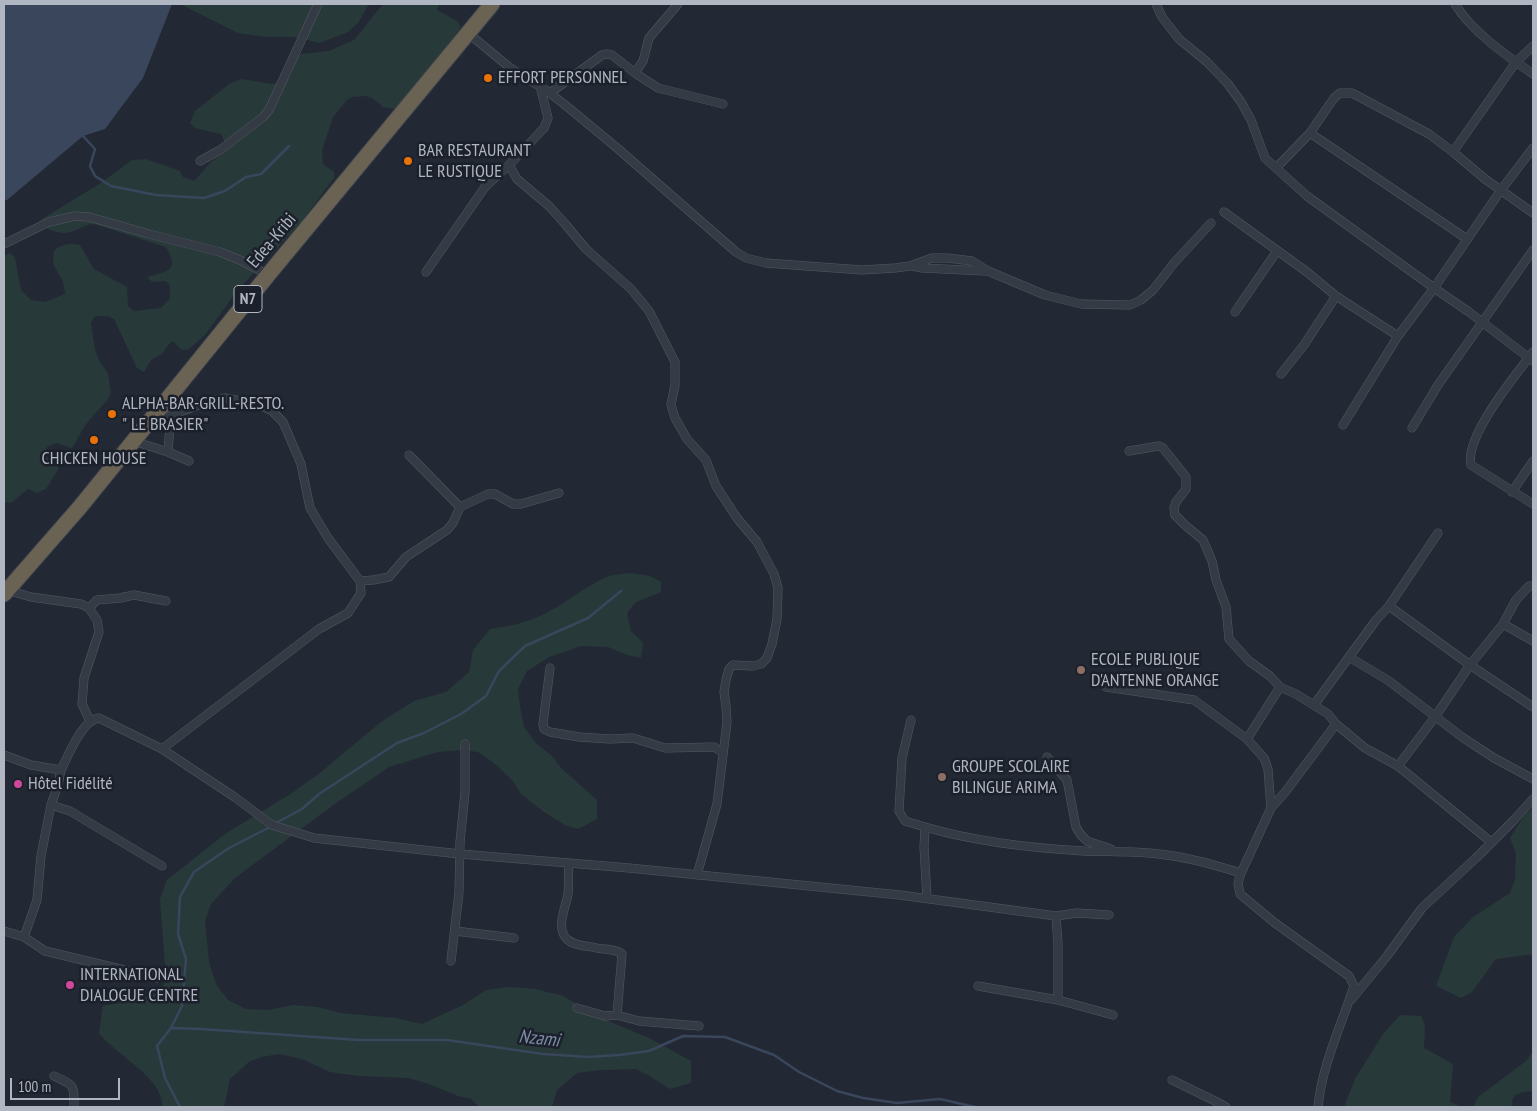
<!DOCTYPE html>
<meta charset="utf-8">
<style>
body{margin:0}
#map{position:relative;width:1537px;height:1111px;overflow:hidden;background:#222934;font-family:"PT Sans Narrow",sans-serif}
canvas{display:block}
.frame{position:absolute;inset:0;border:5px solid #b0b6c2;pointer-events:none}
.scale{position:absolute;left:10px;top:1078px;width:110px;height:22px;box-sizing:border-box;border:2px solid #b0b6c2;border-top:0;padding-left:6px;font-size:15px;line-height:18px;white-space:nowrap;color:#b0b6c2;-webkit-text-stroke:4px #1b202a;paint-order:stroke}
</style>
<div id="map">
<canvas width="1537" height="1111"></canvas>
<div class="frame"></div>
<div class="scale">100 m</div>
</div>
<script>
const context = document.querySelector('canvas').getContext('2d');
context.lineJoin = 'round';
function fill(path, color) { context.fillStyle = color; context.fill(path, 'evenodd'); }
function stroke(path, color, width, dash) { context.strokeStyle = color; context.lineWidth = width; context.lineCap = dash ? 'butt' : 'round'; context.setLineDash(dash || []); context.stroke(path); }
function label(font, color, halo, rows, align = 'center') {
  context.font = font + ' "PT Sans Narrow",sans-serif'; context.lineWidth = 5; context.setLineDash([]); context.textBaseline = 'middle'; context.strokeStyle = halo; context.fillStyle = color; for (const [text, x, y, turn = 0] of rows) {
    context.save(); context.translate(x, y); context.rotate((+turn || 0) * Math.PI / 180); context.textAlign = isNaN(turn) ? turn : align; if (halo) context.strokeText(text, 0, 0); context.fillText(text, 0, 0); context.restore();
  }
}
fill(new Path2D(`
 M182,4H369L358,23L348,32L320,43L294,37H266L238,33L182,5Z
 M383,4H439L437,10L457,21L461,27L452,40L396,109L383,107L372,98L366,96L352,97L347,100L333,117L322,151L323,164L334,172V178L301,222L237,291L205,335L189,349L182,350L173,341L168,345L162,354L151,360L144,372L137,368L114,319L108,316H95L91,323L95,350L100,362L108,373L111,393L108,399L86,424L72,448L56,443L47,447L44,456L56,462L59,468L46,489L37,493L28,489L11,503L4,502V256L10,253L15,258L21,290L31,300L45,302L65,294L63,281L53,264L54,251C61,244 70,243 80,245L94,269L127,287L128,306L134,311L161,308L170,298V285L165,281L152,282L147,277C168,271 180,271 166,247L94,224C85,224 79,230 70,232C60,235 51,230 42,226V219L101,183L132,160L146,159L180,171L183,177L194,181L212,161L224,153V140L221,134L195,128L190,123L195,111L229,84L242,79L271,84L285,82L290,77L296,58L301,54L329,51L354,40Z
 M632,573L650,576L661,582V592L636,602L627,613L631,631L643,643L641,658L627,655L608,647L581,646L549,657L527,671L518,689L520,707L524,727L536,743L552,756L561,768L597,800V819L578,829L565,825L544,812L521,794L512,780L494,763L478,752L462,750L438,752L389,767L332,806L235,878L211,904L205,921L209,962L216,984L228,1000L246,1009L268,1010L293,1005L317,1007L341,1013L396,1018L422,1024L463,1005L486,990L509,987L535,989L563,996L601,1018L651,1039L691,1061V1083L670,1089L648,1075L636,1069L602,1070L577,1073L557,1090L552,1107H479L471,1099L458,1096L429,1084L408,1078L359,1076L330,1072L302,1059L279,1054L262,1057L250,1061L230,1079L224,1107H163C160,1079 132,1065 113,1047C108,1043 103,1038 99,1033L103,1006L133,1001L161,991L166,979L160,899L167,880L225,834L292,793L321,772L381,722L414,701L446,692L469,672L473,650L490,629C510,626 523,624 542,615C565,604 585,586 609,576C616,574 625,574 632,573Z
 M1533,808V954L1496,959L1472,992L1461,998L1436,986L1454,937L1473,917L1510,893L1515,880L1516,853L1510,838L1524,816Z
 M1400,1015L1421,1016L1425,1026L1424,1048L1453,1064L1450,1102L1463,1107H1344L1355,1079L1383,1034Z
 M1533,1051V1091C1522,1092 1510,1093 1512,1107H1473L1478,1097L1526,1061Z`), '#28393a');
fill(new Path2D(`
 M4,4H172L143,78L105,129L83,136L7,200H4Z`), '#39465c');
stroke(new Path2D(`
 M83,136L95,149L90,166L95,176L111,186L156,195L204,198L225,191L246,177L261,174L289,146
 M274,824L302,809L319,794L397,743L424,733L461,714L486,696L499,671L525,646L588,618L621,591
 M171,1028L182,1006L186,959L178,934L180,897L194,872L229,848L270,827
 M180,1107L165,1078L157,1046L171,1028L201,1029L358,1040H447L543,1054L588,1057L619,1055L649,1051L683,1036L725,1037L774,1055L799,1072L837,1091L863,1098L897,1103L940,1099L975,1107`), '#39465c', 2.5);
const street = new Path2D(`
 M1156,4L1162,17L1179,39L1207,62L1228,84L1241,102L1251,120L1265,158L1276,168L1307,196L1434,288L1469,312L1533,361
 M1455,4C1471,31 1507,56 1533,74
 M468,33L509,67L550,93L570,109L616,147L736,252L746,258L766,263L862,270L895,268L910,266L932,258H948L972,261L988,271L1045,295L1081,304L1130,305L1141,300L1153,290L1174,263L1211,223
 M635,73L643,61L649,38L678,4
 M540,86L548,118L544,128L509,165L517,179L549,206L566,225L586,249L631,289L649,311L675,362V385L671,405L675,418L687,439L706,460L716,486L737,518L757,542L774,574L778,588L777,619L772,644L767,658L761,664L753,666L733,665L729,669L726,680L724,692L726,706L727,722L717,804L697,875
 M550,93L602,55L607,54L612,55L635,73L658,88L723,104
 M1310,133L1467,239
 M1453,152L1516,62L1533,46
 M200,161L220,150L263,117L269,110L318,4
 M1276,168L1310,133L1334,98L1340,93H1352L1429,134L1453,152L1485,179L1533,213
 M1224,212L1307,272L1336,296L1398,336
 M4,244L49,222L75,216L89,217L149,234L220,252L240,260L268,275
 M912,266L922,268L985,271
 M426,272L485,187L509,165
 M1235,312L1277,251
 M1533,352C1516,375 1464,437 1471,465L1533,504
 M1281,374L1304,345L1336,296
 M167,417L170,426L168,452L189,461
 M152,420L167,417L207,402L225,398L257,404L272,411L283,422L301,464L310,508L328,538L360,581L373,580L389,577L406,557L447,530L453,523L460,507L488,494H495L513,504H521L559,493
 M1343,425L1398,336L1434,288L1501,190L1533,148
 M1412,428L1438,385L1533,250
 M133,441L168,452
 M1129,451L1159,446L1163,448L1186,477V489L1176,502L1174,508L1175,515L1185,525L1203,540L1212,561L1216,580L1226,607L1229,639L1249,661L1270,676L1280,687L1296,694L1328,714L1336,724L1286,791L1271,808L1241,873L1238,883L1240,894L1275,923L1342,971L1349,976L1354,986C1341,1026 1322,1065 1318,1107
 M409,455L460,507
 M1512,492L1533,461
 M7,590L31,597L81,604L89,608L97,620L99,632L84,678L82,704L90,721
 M1389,606L1470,665L1533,707
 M89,608L97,600L120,598L134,595L166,601
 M1503,624L1533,641
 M1349,657L1389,681L1462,737L1494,758L1533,779
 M550,668L543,724L544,729L550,732L579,737L610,739L633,738L665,748L714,747L722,752
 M1106,687L1194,700L1247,739
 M1314,705L1376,620L1389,606L1438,533
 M911,720L902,758L899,811L905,821L925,827
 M1336,724L1365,748L1398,766L1491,842
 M162,749L319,629L348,613L361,593L360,581
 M4,755L31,765L61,770C68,756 82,720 99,718L162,749L236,798L272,825L314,838L460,854L629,868L900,895L1056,916L1077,913L1109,915
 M1047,757L1067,780L1076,827L1081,835L1087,841L1111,849
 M1398,766L1435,717L1470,665L1503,624L1516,600L1529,586H1533
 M51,805L70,811L162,866
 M1271,808L1268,769L1264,758L1247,739L1280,687
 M569,863C568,873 569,884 568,894C566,907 555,928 567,939C572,945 585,946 592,947C602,950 615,948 622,954L617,1015
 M927,898L924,847L925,827C976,842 1031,848 1083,851C1108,852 1134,851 1159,854C1188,857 1214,865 1241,873
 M4,931L24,937L37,900L41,856L51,805L58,785L61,770
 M455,931L514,938
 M24,937L45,951L158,978
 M451,961L459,892L460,842L465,792V744
 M978,986L1058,1000V944L1056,916
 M1058,1000L1113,1015
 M1351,1000L1387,956L1422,908L1476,858L1513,821L1533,799
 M577,1008L605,1016L617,1015L639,1021L699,1026
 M54,1076C75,1086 74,1084 74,1107
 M1172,1080L1217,1102L1226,1107`);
const highway = new Path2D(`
 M4,594L80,507L268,275L492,4`);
stroke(street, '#535963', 9);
stroke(highway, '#404650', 17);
stroke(street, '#353b45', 8);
stroke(highway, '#6a6353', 15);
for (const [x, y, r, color] of [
 [488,78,5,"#e8710a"],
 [408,161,5,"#e8710a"],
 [112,414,5,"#e8710a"],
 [94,440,5,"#e8710a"],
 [1081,670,5,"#8d6e63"],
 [942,777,5,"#8d6e63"],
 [18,784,5,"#d1479c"],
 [70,985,5,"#d1479c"]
]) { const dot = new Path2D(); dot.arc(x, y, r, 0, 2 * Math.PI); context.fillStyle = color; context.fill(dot); stroke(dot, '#1b202a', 2); }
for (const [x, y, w] of [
 [248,299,28]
]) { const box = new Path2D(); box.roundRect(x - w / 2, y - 13.5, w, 27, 4); context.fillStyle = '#1b202a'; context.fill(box); stroke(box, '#b0b6c2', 1); }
label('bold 16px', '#b0b6c2', null, [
 ["N7",248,299]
]);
label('18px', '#b0b6c2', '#1b202a', [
 ["EFFORT PERSONNEL",498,78],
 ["BAR RESTAURANT",418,151],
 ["LE RUSTIQUE",418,172],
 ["ALPHA-BAR-GRILL-RESTO.",122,404],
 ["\" LE BRASIER\"",122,425],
 ["CHICKEN HOUSE",94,459,"center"],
 ["ECOLE PUBLIQUE",1091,660],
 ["D'ANTENNE ORANGE",1091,681],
 ["GROUPE SCOLAIRE",952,767],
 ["BILINGUE ARIMA",952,788],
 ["Hôtel Fidélité",28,784],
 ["INTERNATIONAL",80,975],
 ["DIALOGUE CENTRE",80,996]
], 'left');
label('18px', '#b0b6c2', '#1b202a', [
 ["Edea-Kribi",272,241,-50]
]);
label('italic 19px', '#7b8ca7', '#1b202a', [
 ["Nzami",539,1039,6]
]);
</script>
